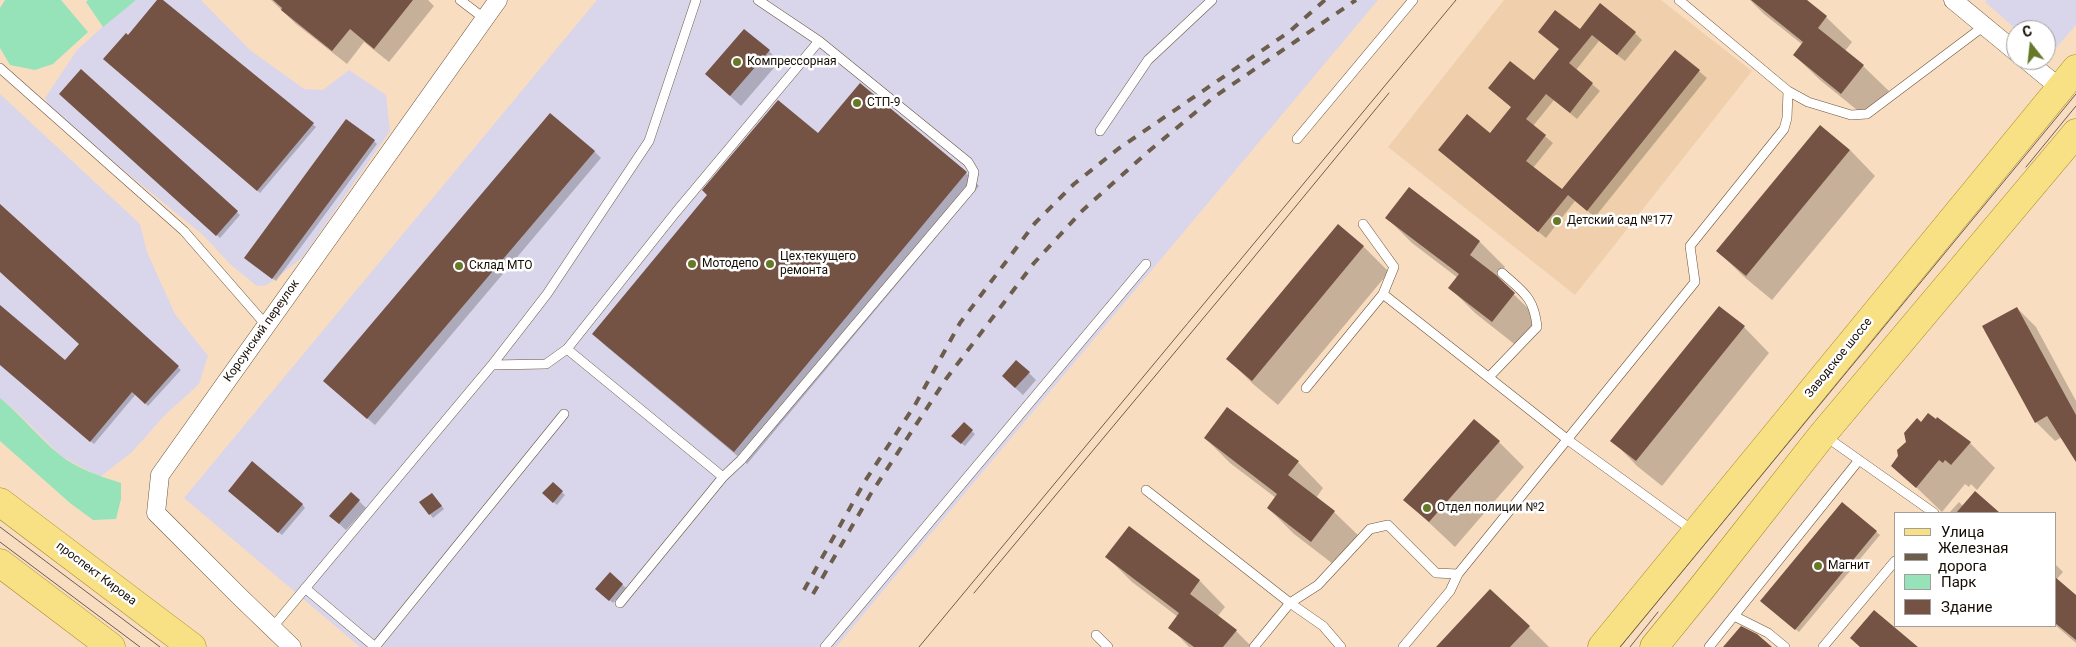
<!DOCTYPE html>
<meta charset="utf-8">
<style>
body{margin:0}
#map{position:relative;width:2076px;height:647px;overflow:hidden;background:#f9ddc0;font-family:Roboto,sans-serif}
canvas{display:block}
.legend{position:absolute;left:1894px;top:512px;width:162px;height:115px;box-sizing:border-box;background:#fff;border:1px solid #a29e9b;margin:0;padding:6px 9px;list-style:none;font-size:15px;color:#160d04}
.legend li{display:flex;align-items:center;gap:10px;height:25px}
.legend b{width:25px;border:1px solid #a29e9b}
.north{position:absolute;left:2006px;top:20px;width:50px;height:50px;box-sizing:border-box;background:#fff;border:1px solid #a29e9b;border-radius:50%;rotate:344deg;font-size:14px;font-weight:700;line-height:20px;text-align:center;color:#160d04}
.north::after{content:'';display:block;margin:auto;width:18px;height:22px;background:#677827;clip-path:polygon(50% 0,100% 100%,50% 72%,0 100%)}
</style>
<div id="map">
<canvas width="2076" height="647"></canvas>
<ul class="legend">
<li><b style="height:6px;background:#f8e085"></b>Улица</li>
<li><b style="height:6px;background:#6d5d4c"></b>Железная дорога</li>
<li><b style="height:14px;background:#96e3b9"></b>Парк</li>
<li><b style="height:14px;background:#745344"></b>Здание</li>
</ul>
<div class="north">С</div>
</div>
<script>
const context = document.querySelector('canvas').getContext('2d');
context.lineJoin = 'round';
function fill(path, color) { context.fillStyle = color; context.fill(path, 'evenodd'); }
function stroke(path, color, width, dash) { context.strokeStyle = color; context.lineWidth = width; context.lineCap = dash ? 'butt' : 'round'; context.setLineDash(dash || []); context.stroke(path); }
function label(font, color, halo, rows, align = 'center') {
  context.font = font + ' Roboto,sans-serif'; context.lineWidth = 5; context.setLineDash([]); context.textBaseline = 'middle'; context.strokeStyle = halo; context.fillStyle = color; for (const [text, x, y, turn = 0] of rows) {
    context.save(); context.translate(x, y); context.rotate((+turn || 0) * Math.PI / 180); context.textAlign = isNaN(turn) ? turn : align; if (halo) context.strokeText(text, 0, 0); context.fillText(text, 0, 0); context.restore();
  }
}
fill(new Path2D(`
 M1504,0H1661L1752,71L1575,295L1388,147Z`), '#f0d0ac');
fill(new Path2D(`
 M136,0H201L250,50L304,89L323,90L349,70L386,95L390,131L302,258L267,285L257,286L230,264L203,235L105,155L50,107L45,98L77,50L121,10Z
 M597,0H1378L836,647H360L184,498Z
 M1987,0H2076V25L2048,57L2046,55V30H2017L1985,2Z
 M0,94L140,224L147,252L175,314L208,356L199,384L165,415L132,452L100,477L61,456L16,411L0,398Z`), '#d9d5eb');
fill(new Path2D(`
 M5,0H61L88,32L53,64L35,70L10,65L0,48V8Z
 M88,0H136L103,27L86,2Z
 M0,398C22,416 39,438 60,455C76,468 102,477 121,483V499L116,519L93,520L70,503L0,441Z`), '#96e3b9');
fill(new Path2D(`
 M159,0L316,127L260,193L108,62Z
 M271,0H428L434,6L389,62L364,42L347,64L296,24Z
 M1750,0H1805L1826,17L1852,42L1845,51L1863,66L1889,91L1867,118L1820,80L1794,55L1803,45L1764,14Z
 M1580,31L1635,33L1642,40L1625,61L1599,41L1576,70L1600,91L1577,119L1554,100L1533,126L1553,143L1533,168L1562,191L1675,51L1707,78L1595,217L1575,201L1546,238L1439,150L1491,135L1512,108L1489,88L1534,82Z
 M769,51L779,62L741,106L706,74Z
 M81,71L240,215L220,238L60,94Z
 M818,135L966,173L979,186L747,464L607,347L593,334L709,195Z
 M374,141L377,144L276,281L248,261Z
 M1850,150L1875,176L1772,300L1743,276L1718,251Z
 M594,151L601,158L375,425L332,388Z
 M1409,188L1480,242L1505,267L1497,278L1539,319L1518,347L1475,313L1450,288L1458,278L1412,243L1387,218Z
 M0,205L181,370L148,406L136,394L94,444L0,364V307L65,362L81,344L0,270Z
 M1339,226L1364,247L1389,272L1278,405L1253,384L1228,359Z
 M2017,308L2036,327L2076,401V460L2062,437L2055,441L2036,422Z
 M1744,327L1769,353L1662,486L1637,466L1612,440Z
 M1029,373L1036,380L1023,395L1010,383Z
 M1228,408L1298,462L1323,488L1316,498L1334,512L1360,537L1337,567L1294,534L1268,508L1276,498L1230,463L1205,438Z
 M964,424L975,434L965,446L953,436Z
 M1499,442L1524,467L1455,547L1405,500Z
 M1907,442L1970,443L1995,468L1977,490L1971,484L1969,487L1965,484L1942,512L1893,465Z
 M553,484L565,495L557,505L544,493Z
 M1975,493L1999,513H1949L1959,502L1963,506Z
 M233,494L302,504L305,508L282,535Z
 M435,498L444,509L433,518L421,503Z
 M359,501L366,508L346,530L338,523Z
 M1842,504L1880,535L1799,632L1765,604Z
 M1129,527L1200,581L1225,607L1217,617L1236,631L1252,647H1189L1170,627L1178,617L1132,582L1107,557Z
 M2055,564L2063,572L2056,580L2076,597V643L2055,625Z
 M610,574L626,588L613,603L600,592Z
 M1529,627L1549,647H1438Z`), '#0003');
fill(new Path2D(`
 M157,0H163L314,123L257,191L103,59L126,33L128,35Z
 M273,0H413L374,49L350,29L332,51L281,10L282,8Z
 M1751,0H1807L1827,16L1818,28L1864,65L1841,94L1793,55L1803,42Z
 M1600,3L1636,32L1617,55L1592,35L1569,63L1593,83L1570,113L1546,94L1526,119L1546,135L1526,161L1562,189L1675,50L1700,70L1587,211L1568,195L1538,232L1438,150L1467,114L1490,133L1511,107L1488,88L1510,61L1534,80L1559,49L1538,32L1555,10L1580,29Z
 M744,29L770,50L730,96L705,74Z
 M81,69L238,211L216,236L59,94Z
 M860,83L967,172L734,452L592,334L707,195L702,190L778,100L818,133Z
 M550,113L595,151L367,419L323,381Z
 M346,119L375,140L272,279L244,258Z
 M1820,125L1850,150L1746,276L1716,251Z
 M1409,187L1480,241L1470,255L1496,275L1515,293L1492,322L1448,288L1459,274L1385,218Z
 M0,204L179,366L145,404L132,392L90,442L0,365V305L65,360L79,344L0,272Z
 M1338,224L1364,246L1252,381L1226,359Z
 M1719,306L1745,326L1636,461L1610,441Z
 M2017,307L2076,415V462L2047,416L2035,423L1982,326Z
 M1016,360L1030,372L1015,388L1002,376Z
 M1227,407L1299,461L1288,475L1335,511L1311,542L1267,508L1277,494L1204,438Z
 M1928,413L1936,419L1937,417L1971,442L1951,465L1945,460L1943,463L1939,460L1916,488L1891,466L1898,456L1897,450L1906,442L1904,433L1917,418L1921,422Z
 M1474,419L1500,441L1429,522L1403,500Z
 M964,422L973,430L961,444L951,436Z
 M252,461L303,504L278,533L228,491Z
 M553,482L563,491L553,503L542,493Z
 M1975,491L2000,513H1956Z
 M351,492L360,500L339,524L329,516Z
 M432,493L442,506L429,515L419,502Z
 M1842,502L1877,531L1795,630L1760,601Z
 M1129,526L1200,580L1190,594L1237,630L1223,647H1194L1168,628L1179,613L1105,557Z
 M610,572L623,584L609,601L595,589Z
 M2055,577L2076,595V640L2055,623Z
 M1490,589L1530,626L1510,647H1436Z
 M1874,610L1918,647H1860L1850,638Z
 M1741,626L1757,634L1772,647H1723Z`), '#745344');
const lane = new Path2D(`
 M460,0L485,19
 M0,68L184,231L266,325
 M1788,91L1808,102L1851,115L1867,114L1984,26
 M1100,131L1148,60L1212,0
 M1297,139L1413,0
 M1363,224L1394,267L1383,294
 M492,365L546,364L567,349
 M1489,377L1537,327C1534,297 1523,292 1502,273
 M1306,388L1383,294L1568,440L1692,530
 M1825,436L1934,513
 M723,477L567,349L676,212L819,41
 M1146,490L1290,603L1318,585L1370,529L1388,525L1436,573L1458,574L1695,282L1690,246L1784,129L1787,118L1788,91L1679,0
 M305,588L375,647L564,414
 M620,603L723,477L741,460L971,188L974,172L968,162L819,41L758,0
 M1734,616L1768,633L1785,647
 M272,628L492,365L547,294L649,141L696,0
 M1096,635L1108,647
 M825,647L1146,264
 M1254,647L1290,603L1323,626L1341,647
 M1403,647L1450,591L1458,574
 M1709,647L1859,460
 M1823,647L1895,561`);
const street = new Path2D(`
 M1953,0L2016,52
 M2026,60L2060,88
 M292,647L239,596L156,513L160,475L498,0`);
const primary = new Path2D(`
 M0,502L192,647
 M0,563L111,647
 M1602,647L2076,69
 M1654,647L1701,589L1823,434L2076,133`);
stroke(lane, '#6c553b', 10);
stroke(street, '#6c553b', 19);
stroke(primary, '#a68923', 29);
stroke(lane, '#fff', 9);
stroke(street, '#fff', 18);
stroke(primary, '#f8e085', 28);
stroke(new Path2D(`
 M2026,167L2076,106
 M0,527L160,647
 M0,542L140,647
 M974,593L1231,285L1389,93
 M919,647L1456,0
 M1620,647L2076,94
 M1630,647L1658,612`), '#6d5d4c', 1);
stroke(new Path2D(`
 M804,590L865,481L915,405L960,323L1035,223L1074,184L1118,149L1289,32L1325,0
 M813,594L870,495L946,379L1034,263L1083,210L1149,151L1214,97L1356,0`), '#6d5d4c', 4, [9, 9]);
for (const [x, y, r, color] of [
 [737,62,5,"#677827"],
 [857,103,5,"#677827"],
 [1557,221,5,"#677827"],
 [692,264,5,"#677827"],
 [770,264,5,"#677827"],
 [459,266,5,"#677827"],
 [1427,508,5,"#677827"],
 [1818,566,5,"#677827"]
]) { const dot = new Path2D(); dot.arc(x, y, r, 0, 2 * Math.PI); context.fillStyle = color; context.fill(dot); stroke(dot, '#fff', 2); }
label('12px', '#160d04', '#fff', [
 ["Компрессорная",747,62],
 ["СТП-9",867,103],
 ["Детский сад №177",1567,221],
 ["Цех текущего",780,257],
 ["ремонта",780,271],
 ["Мотодепо",702,264],
 ["Склад МТО",469,266],
 ["Отдел полиции №2",1437,508],
 ["Магнит",1828,566]
], 'left');
label('12px', '#160d04', '#fff', [
 ["Корсунский переулок",262,331,-55],
 ["Заводское шоссе",1839,358,-51],
 ["проспект Кирова",96,574,37]
]);
</script>
